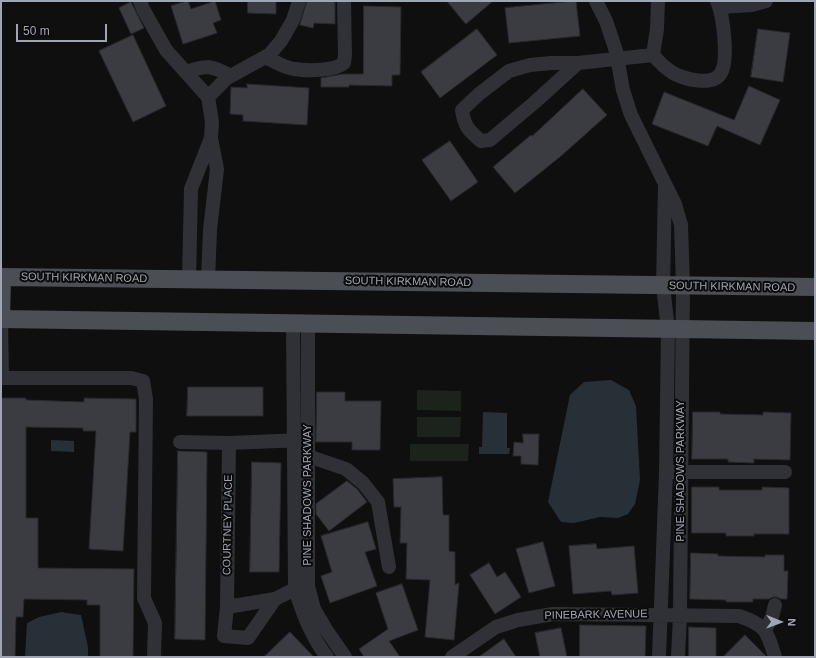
<!DOCTYPE html>
<style>
body{margin:0}
#map{position:relative;width:816px;height:658px;overflow:hidden;background:#0f0f10;font-family:Arial,sans-serif}
canvas{display:block}
.frame{position:absolute;inset:0;border:2px solid #9fa5b3;pointer-events:none}
.north{position:absolute;left:760px;top:602px;width:40px;height:40px;-webkit-text-stroke:3px #0a0a0b;paint-order:stroke;rotate:91deg;font-size:11px;font-weight:700;line-height:16px;text-align:center;color:#9fa5b3}
.north::after{content:'';display:block;margin:auto;width:14px;height:18px;background:#9fa5b3;clip-path:polygon(50% 0,100% 100%,50% 72%,0 100%)}
.scale{position:absolute;left:16px;top:24px;width:91px;height:18px;box-sizing:border-box;border:2px solid #9fa5b3;border-top:0;padding-left:5px;font-size:12px;line-height:14px;white-space:nowrap;color:#9fa5b3;-webkit-text-stroke:3px #0a0a0b;paint-order:stroke}
</style>
<div id="map">
<canvas width="816" height="658"></canvas>
<div class="frame"></div>
<div class="north">N</div>
<div class="scale">50 m</div>
</div>
<script>
const context = document.querySelector('canvas').getContext('2d');
context.lineJoin = 'round';
function fill(path, color) { context.fillStyle = color; context.fill(path, 'evenodd'); }
function stroke(path, color, width, dash) { context.strokeStyle = color; context.lineWidth = width; context.lineCap = dash ? 'butt' : 'round'; context.setLineDash(dash || []); context.stroke(path); }
function label(font, color, halo, rows, align = 'center') {
  context.font = font + ' Arial,sans-serif'; context.lineWidth = 4; context.setLineDash([]); context.textBaseline = 'middle'; context.strokeStyle = halo; context.fillStyle = color; for (const [text, x, y, turn = 0] of rows) {
    context.save(); context.translate(x, y); context.rotate((+turn || 0) * Math.PI / 180); context.textAlign = isNaN(turn) ? turn : align; if (halo) context.strokeText(text, 0, 0); context.fillText(text, 0, 0); context.restore();
  }
}
fill(new Path2D(`
 M417,390L461,391V411L417,410Z
 M417,417H461L460,437H417Z
 M410,444H469L468,461H410Z`), '#1b231c');
fill(new Path2D(`
 M611,380L629,390L636,406L640,480L635,504L628,514L618,518L600,517L574,523L561,522L548,502L570,395L584,382Z
 M483,412L507,413V448H510L509,454H479V447H482Z
 M51,440L74,441V452L51,451Z
 M61,612L81,615L88,647V657H25L27,623L39,617Z`), '#273036');
const building = new Path2D(`
 M188,1L191,9L215,1L221,20L213,23L217,33L183,44L171,6Z
 M248,1H276V14L248,13Z
 M307,1H335V24L314,23L313,28L300,25Z
 M447,1H493L466,24Z
 M576,1L580,36L509,43L505,8Z
 M131,2L144,28L131,34L119,8Z
 M364,6L401,7L400,75H392V86L349,85V87H321V78L343,74H363Z
 M477,29L497,55L440,98L421,72Z
 M758,29L790,33L783,82L751,77Z
 M133,35L166,106L133,122L99,51Z
 M247,84L309,88L307,125L243,121V115L230,114L231,87L247,88Z
 M749,86L780,100L760,145L717,126L708,146L652,124L664,92L734,120Z
 M583,89L607,115L561,156L515,193L493,167L531,135L532,136Z
 M450,141L478,182L451,201L422,160Z
 M188,387H263V416H187Z
 M317,392H345V401H381L380,450H352V442H316Z
 M1,398H26V400L84,402V398L136,399V432H130L123,551L89,549L96,431H83V428L26,427V518H38V568L134,569L133,657H100V605H87V600L24,599L23,617H16L15,657H1Z
 M693,412H720V414L763,415V412L791,413L790,460L754,459V463L728,462V459H692Z
 M523,434H539L538,465L521,464V456H513L514,442L523,443Z
 M178,451L207,452L205,640L175,639Z
 M252,462L281,463L279,572H250Z
 M442,477L443,515H449V551L455,552V585L459,583L454,640L425,637L430,580L406,579L407,543H400L401,507H394L393,479Z
 M347,481L357,489L367,502L329,531L316,514V504Z
 M692,487H719V490H762V487L789,488V534H754V536H726V533H692Z
 M368,522L376,549L365,552L377,586L330,603L321,576L332,572L321,536Z
 M543,542L555,586L529,593L516,549Z
 M596,544L597,549L634,546L638,593L612,595L611,591L573,594L569,546Z
 M691,553L718,554V556L765,557V555H784V571H788L787,599H781L777,597H773L769,599H753V602H726V600L690,599Z
 M489,563L497,577L505,572L521,597L495,614L470,575Z
 M402,584L418,630L389,641L400,657H364L359,649L388,629L376,593Z
 M580,625L646,626L645,657H580Z
 M689,627L716,628V657H689Z
 M561,628L567,657H540L535,633Z
 M290,632L314,657H264Z
 M745,635L765,655L766,657H723Z
 M504,639L516,657H479Z`);
fill(building, '#3b3c41');
stroke(building, '#29292d', 1);
stroke(new Path2D(`
 M140,1L143,9L166,50L208,97L212,122L211,138L217,169L210,230L208,279
 M596,1L606,21L616,51L623,90L631,115L675,204L681,225L683,286L680,615L678,657
 M719,7L752,5L766,1
 M653,55C659,62 665,68 673,73C684,79 713,87 721,73C729,60 723,14 717,1
 M265,57C274,61 284,68 294,69C307,71 335,71 344,63L345,55L344,1
 M578,63L535,102L490,140L481,141C469,131 464,126 462,110L479,94L509,71L530,65L551,63H578L653,55L657,29L658,1
 M185,72C207,65 211,65 231,76
 M208,97L227,78L269,55L281,41L293,20L299,1
 M189,279L191,189L211,138
 M1,319L2,378
 M293,323L295,589C303,614 311,636 327,657
 M308,323V586L314,609L327,631L345,657
 M1,378H131L143,381L146,399L144,598L155,623L154,657
 M180,442L229,443L302,440
 M229,443L227,607L224,636L248,638L275,599
 M300,456H308L346,469L363,483L378,502L389,567
 M672,472H785
 M227,607L275,599L295,589L304,587
 M765,630L772,617L775,605
 M452,657L496,627L518,620L553,614L739,616C766,625 767,631 775,657
 M659,657L666,472L668,329L663,286L665,186`), '#303136', 14);
stroke(new Path2D(`
 M1,277L815,287
 M1,319L815,331
 M1,319L2,277`), '#4b4e55', 18);
label('11px', '#9fa5b3', '#0a0a0b', [
 ["SOUTH KIRKMAN ROAD",84,278,1],
 ["SOUTH KIRKMAN ROAD",408,282,1],
 ["SOUTH KIRKMAN ROAD",732,287,1],
 ["PINE SHADOWS PARKWAY",681,471,-90],
 ["PINE SHADOWS PARKWAY",308,495,-90],
 ["COURTNEY PLACE",228,525,-89],
 ["PINEBARK AVENUE",596,615,-1]
]);
</script>
